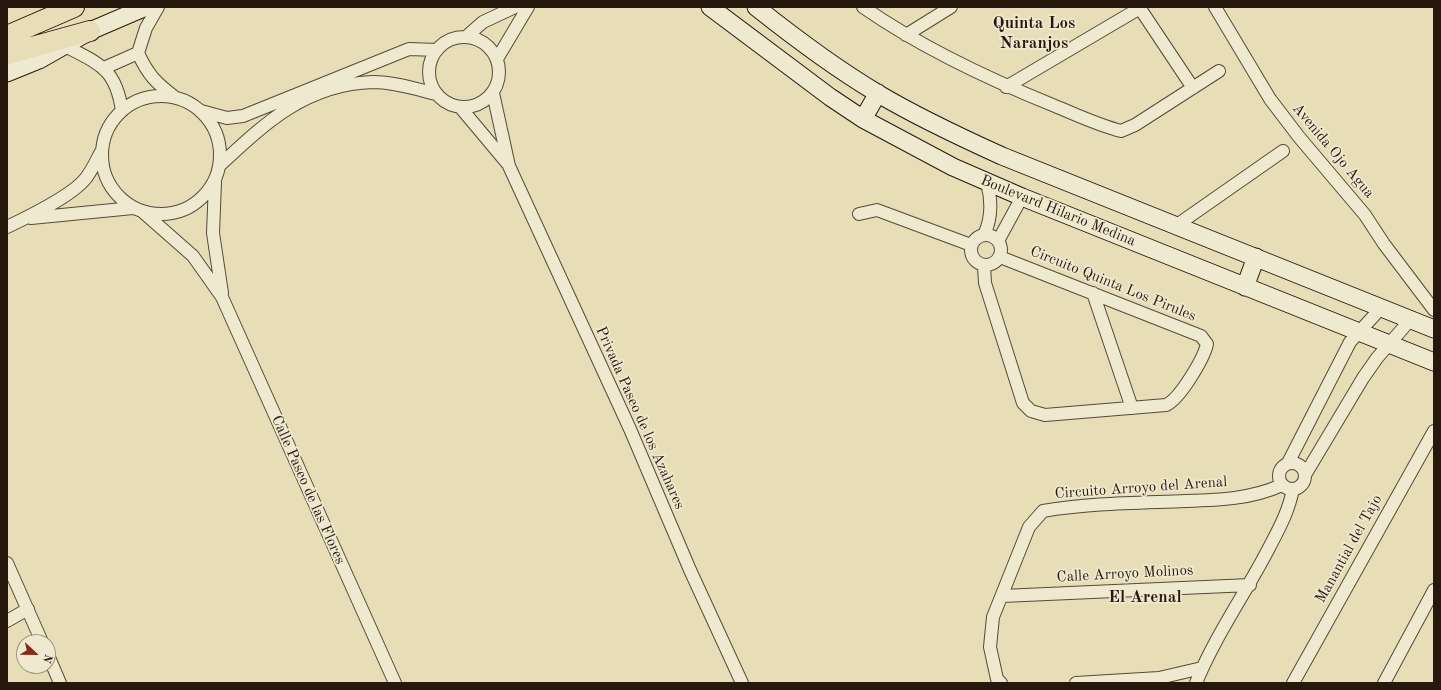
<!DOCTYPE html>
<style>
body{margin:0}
#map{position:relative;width:1441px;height:690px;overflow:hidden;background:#e7ddb7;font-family:"Old Standard TT",serif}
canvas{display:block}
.frame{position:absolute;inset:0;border:8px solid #27180d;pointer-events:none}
.north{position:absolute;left:16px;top:634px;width:40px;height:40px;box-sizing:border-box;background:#efe9d0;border:1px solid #9f9582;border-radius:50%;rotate:112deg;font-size:11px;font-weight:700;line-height:16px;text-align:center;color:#27180d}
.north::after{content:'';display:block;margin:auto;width:14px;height:18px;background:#8f2418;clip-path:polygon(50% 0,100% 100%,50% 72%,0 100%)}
</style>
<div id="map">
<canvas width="1441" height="690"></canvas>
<div class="frame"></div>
<div class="north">N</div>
</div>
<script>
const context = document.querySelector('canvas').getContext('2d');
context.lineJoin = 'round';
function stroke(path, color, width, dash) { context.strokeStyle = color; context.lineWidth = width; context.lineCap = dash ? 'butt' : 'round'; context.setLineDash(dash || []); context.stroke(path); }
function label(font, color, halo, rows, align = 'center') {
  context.font = font + ' "Old Standard TT",serif'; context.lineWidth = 3.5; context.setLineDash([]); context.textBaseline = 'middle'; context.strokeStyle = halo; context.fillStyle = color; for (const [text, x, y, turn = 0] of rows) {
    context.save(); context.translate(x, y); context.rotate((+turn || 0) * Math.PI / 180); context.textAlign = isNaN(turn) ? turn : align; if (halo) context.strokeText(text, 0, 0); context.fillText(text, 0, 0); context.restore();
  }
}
const street = new Path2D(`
 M158,7L146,28L138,53C148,75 156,83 176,98
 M863,7C922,48 988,79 1055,106C1077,115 1098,125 1121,131L1135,125L1219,71
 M1139,7L1193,88
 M1215,7L1270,99L1299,137L1365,215L1384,244L1434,310
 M906,35L951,7
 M466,37L483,22L515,7
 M429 72a35 35 0 1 1 70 0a35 35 0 1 1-70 0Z
 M65,46C100,64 116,69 122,111
 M497,59L528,7
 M104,68L138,53
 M1006,87L1140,8
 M493,93L509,166L630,429L690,570L742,683
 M102 155a59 59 0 1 1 118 0a59 59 0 1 1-118 0Z
 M460,107L507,163
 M201,111L227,118L243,116L409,49L437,50
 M219,166C265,123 306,84 373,82C394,82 416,89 436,94
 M215,182L213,233L222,293
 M143,212L193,256L222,297L395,683
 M859,214L877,210L971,245
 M31,218L133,208
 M1177,225L1283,151
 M7,227C28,217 72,196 86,178C92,170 96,161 101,152
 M971 250a15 15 0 1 1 30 0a15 15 0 1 1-30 0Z
 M984,235C992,218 992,201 987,183
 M998,241L1022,197
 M984,266L985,283L1023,403L1031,411L1045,415L1166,405C1180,399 1204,358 1207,344L1201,336L1000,257
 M1093,293L1132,408
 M1279 476a13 13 0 1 1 26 0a13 13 0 1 1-26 0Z
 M1288,463L1350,342L1381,308
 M1305,475L1363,378L1377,358L1411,319
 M7,563L42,642
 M1002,596L1250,585
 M7,621L28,609
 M48,655L60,683
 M1001,683L997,679L990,647L993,617L1029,527L1043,511C1090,503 1138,503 1186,501C1219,500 1251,499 1282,485
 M1076,683L1159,678L1202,668
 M1196,683C1215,636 1247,591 1270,546C1280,527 1289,510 1293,489
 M1293,683L1434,431
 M1384,683L1434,590`);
const secondary = new Path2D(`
 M710,7L830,97L863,119L953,167L1022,197L1434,362
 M756,7C795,38 835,68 877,93C917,117 960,137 1002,156L1434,329
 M7,73L39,60L90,31L146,7
 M863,119L878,93
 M1245,287L1256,257`);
const primary = new Path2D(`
 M7,36L74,7
 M7,54L90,31`);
stroke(street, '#574938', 14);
stroke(secondary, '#27180d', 19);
stroke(primary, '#27180d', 22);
stroke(street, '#efe9d0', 12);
stroke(secondary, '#efe9d0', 17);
stroke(primary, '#e7ddb7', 20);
label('15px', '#27180d', '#efe9d0', [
 ["Avenida Ojo Agua",1333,151,50],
 ["Boulevard Hilario Medina",1058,211,22],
 ["Circuito Quinta Los Pirules",1113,284,22],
 ["Privada Paseo de los Azahares",640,418,66],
 ["Circuito Arroyo del Arenal",1141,488,-4],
 ["Calle Paseo de las Flores",308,490,66],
 ["Manantial del Tajo",1349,549,-61],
 ["Calle Arroyo Molinos",1125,574,-3]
]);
label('bold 17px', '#27180d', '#efe9d0', [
 ["Quinta Los",1034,24],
 ["Naranjos",1034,44],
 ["El Arenal",1145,598]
]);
</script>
